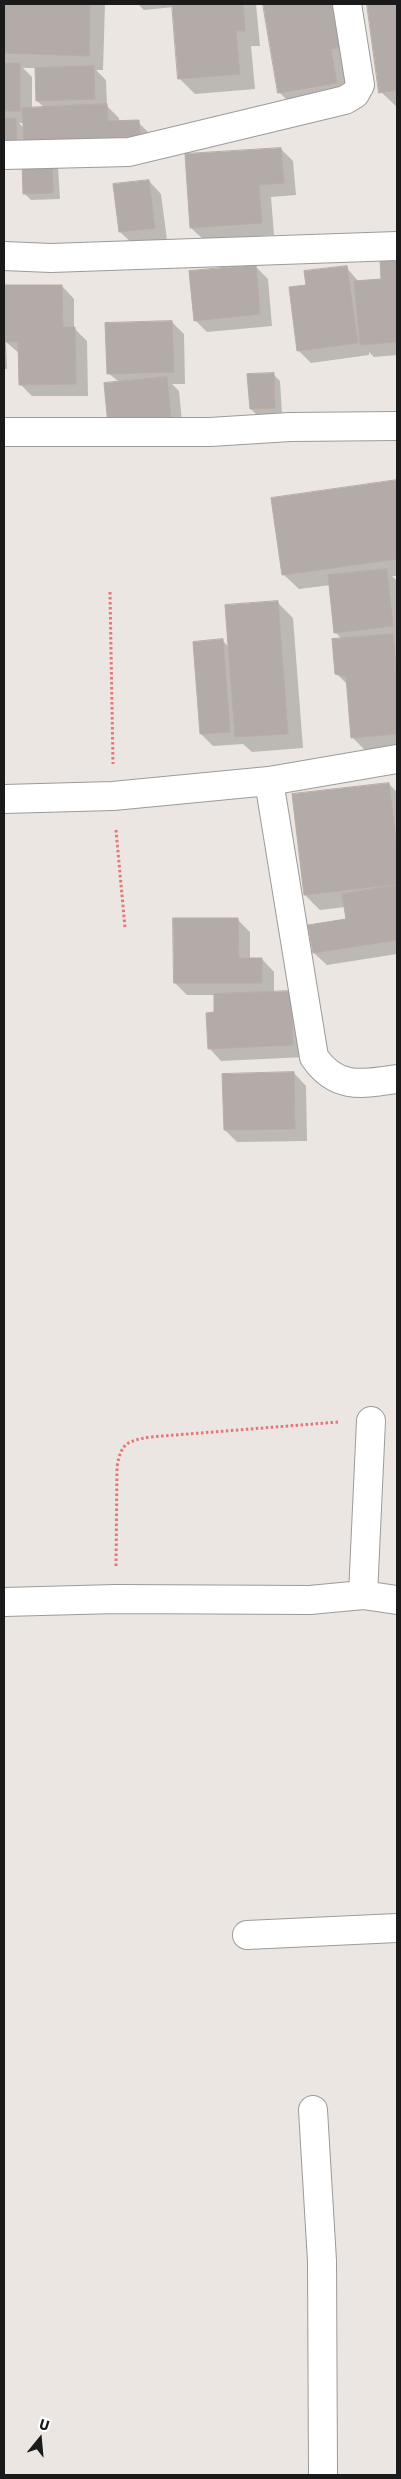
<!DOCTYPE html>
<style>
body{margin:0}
#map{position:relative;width:401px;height:2479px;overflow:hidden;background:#ebe6e1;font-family:Jost,sans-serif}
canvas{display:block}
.frame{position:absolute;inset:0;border:5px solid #1a1a1a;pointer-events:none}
.north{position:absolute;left:15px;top:2414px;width:50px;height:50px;-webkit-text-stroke:4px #fff;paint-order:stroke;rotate:17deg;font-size:14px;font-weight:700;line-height:20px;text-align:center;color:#1a1a1a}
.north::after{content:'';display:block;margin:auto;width:18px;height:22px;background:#1a1a1a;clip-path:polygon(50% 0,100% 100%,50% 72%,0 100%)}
</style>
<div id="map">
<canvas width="401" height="2479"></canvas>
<div class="frame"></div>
<div class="north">U</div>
</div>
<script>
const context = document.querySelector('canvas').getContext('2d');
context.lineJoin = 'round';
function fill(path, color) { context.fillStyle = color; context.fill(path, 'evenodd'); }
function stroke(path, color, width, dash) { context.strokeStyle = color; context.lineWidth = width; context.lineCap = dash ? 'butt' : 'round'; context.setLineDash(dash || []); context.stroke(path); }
fill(new Path2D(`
 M4,4H105L103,70H96L106,80L107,106L119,118V122H138L150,134L151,148L37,153L23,139L24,148L4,149ZM23,68H36L37,101L45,108L32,109V77ZM19,123H24L25,129Z
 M138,4H256L260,46H251L255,89L195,94L180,79L174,7L144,10Z
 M264,4H338L351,98L294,107L279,92Z
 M368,4H397V107L381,92Z
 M281,149L293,161L296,195L271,197L274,235L204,240L191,228Z
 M23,161L58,167L60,199L31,200L24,193Z
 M149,181L161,194L167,240L133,244L120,232Z
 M397,260V355L374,357L369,352V355L311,363L298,350L307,287L346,267L359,282L383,280L381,261Z
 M255,266L268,279L272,326L207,332L195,320Z
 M4,286H62L74,299V328L87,341L88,396H32L20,384V354L6,342L7,369H4V340L6,342Z
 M172,322L184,334L185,384H172L179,391L183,432L108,373Z
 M273,374L280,381L282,414L258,416L251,409Z
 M397,482V576H392L397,581V747L365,750L353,738L348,685L336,673L343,640L335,632L331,585L299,589L283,574L273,499Z
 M278,603L293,618L303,748L252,752L243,744L213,746L201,734L223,641L229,647Z
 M389,784L397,792V954L327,965L314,953L347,920L345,907L320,910L305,895L293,796Z
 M237,919L250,932V959H262L274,972V993L290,992L305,1057L221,1061L209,1048L216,1013L215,995H187L175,983Z
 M294,1073L306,1086L307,1141L237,1142L225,1130Z`), '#0003');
const building = new Path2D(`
 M4,4H90L89,56L4,53Z
 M172,4H243L245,31H236L240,74L178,79Z
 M263,4H335L342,47L331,49L337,83L278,93Z
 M367,4H397V90L379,93Z
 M4,63H20V111H4Z
 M94,66L95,99L36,101L35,68Z
 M107,104L108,121L139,120L140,136L24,142L22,108Z
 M16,118L17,142H4V119Z
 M281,148L284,183L259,185L262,223L190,228L185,154Z
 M52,159L53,193L23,194L22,160Z
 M149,180L155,228L119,232L113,184Z
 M397,258V342L360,345L354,281L381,279L380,260Z
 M256,265L260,314L194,321L189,271Z
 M347,266L358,343L297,351L289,287L306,285L304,271Z
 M4,285H62L63,327H75L76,384L19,385L18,342H4Z
 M172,321L174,372L107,374L105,323Z
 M274,373L275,408L250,409L247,374Z
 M167,377L171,420L108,425L104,383Z
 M397,480V559L282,575L271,498Z
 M387,569L393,626L334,633L328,575Z
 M278,601L288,734L235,737L225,605Z
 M393,634L397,679V734L351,738L346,677L335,674L332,639Z
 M223,639L230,732L200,734L193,642Z
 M389,783L397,849V884L304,895L292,794Z
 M397,885V940L313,953L308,925L346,919L342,894Z
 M173,918H238L239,958H262V983H174Z
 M291,991L293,1045L208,1049L206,1013L214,1012V994Z
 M294,1072L295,1129L224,1130L222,1074Z`);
fill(building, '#b3aba7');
stroke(building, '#baaca5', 1);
const minor = new Path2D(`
 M4,155L129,152L345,100L355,94L360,85L347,4
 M4,256L51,258L397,246
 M4,432H210L290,427L397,426
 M269,781L314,1057C336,1090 363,1084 397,1079
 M4,799L113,796L269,781L397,759
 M363,1595L371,1421
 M4,1602L116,1599L310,1600L363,1595L397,1600
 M247,1935L397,1928
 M313,2110L322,2261L323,2475`);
stroke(minor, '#9b9b9b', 30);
stroke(new Path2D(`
 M110,592L113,764
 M116,830L125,928
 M116,1566L117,1467C121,1443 127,1441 150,1437L338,1422`), '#e77679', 3, [2.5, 2.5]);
stroke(minor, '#fff', 28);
</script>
